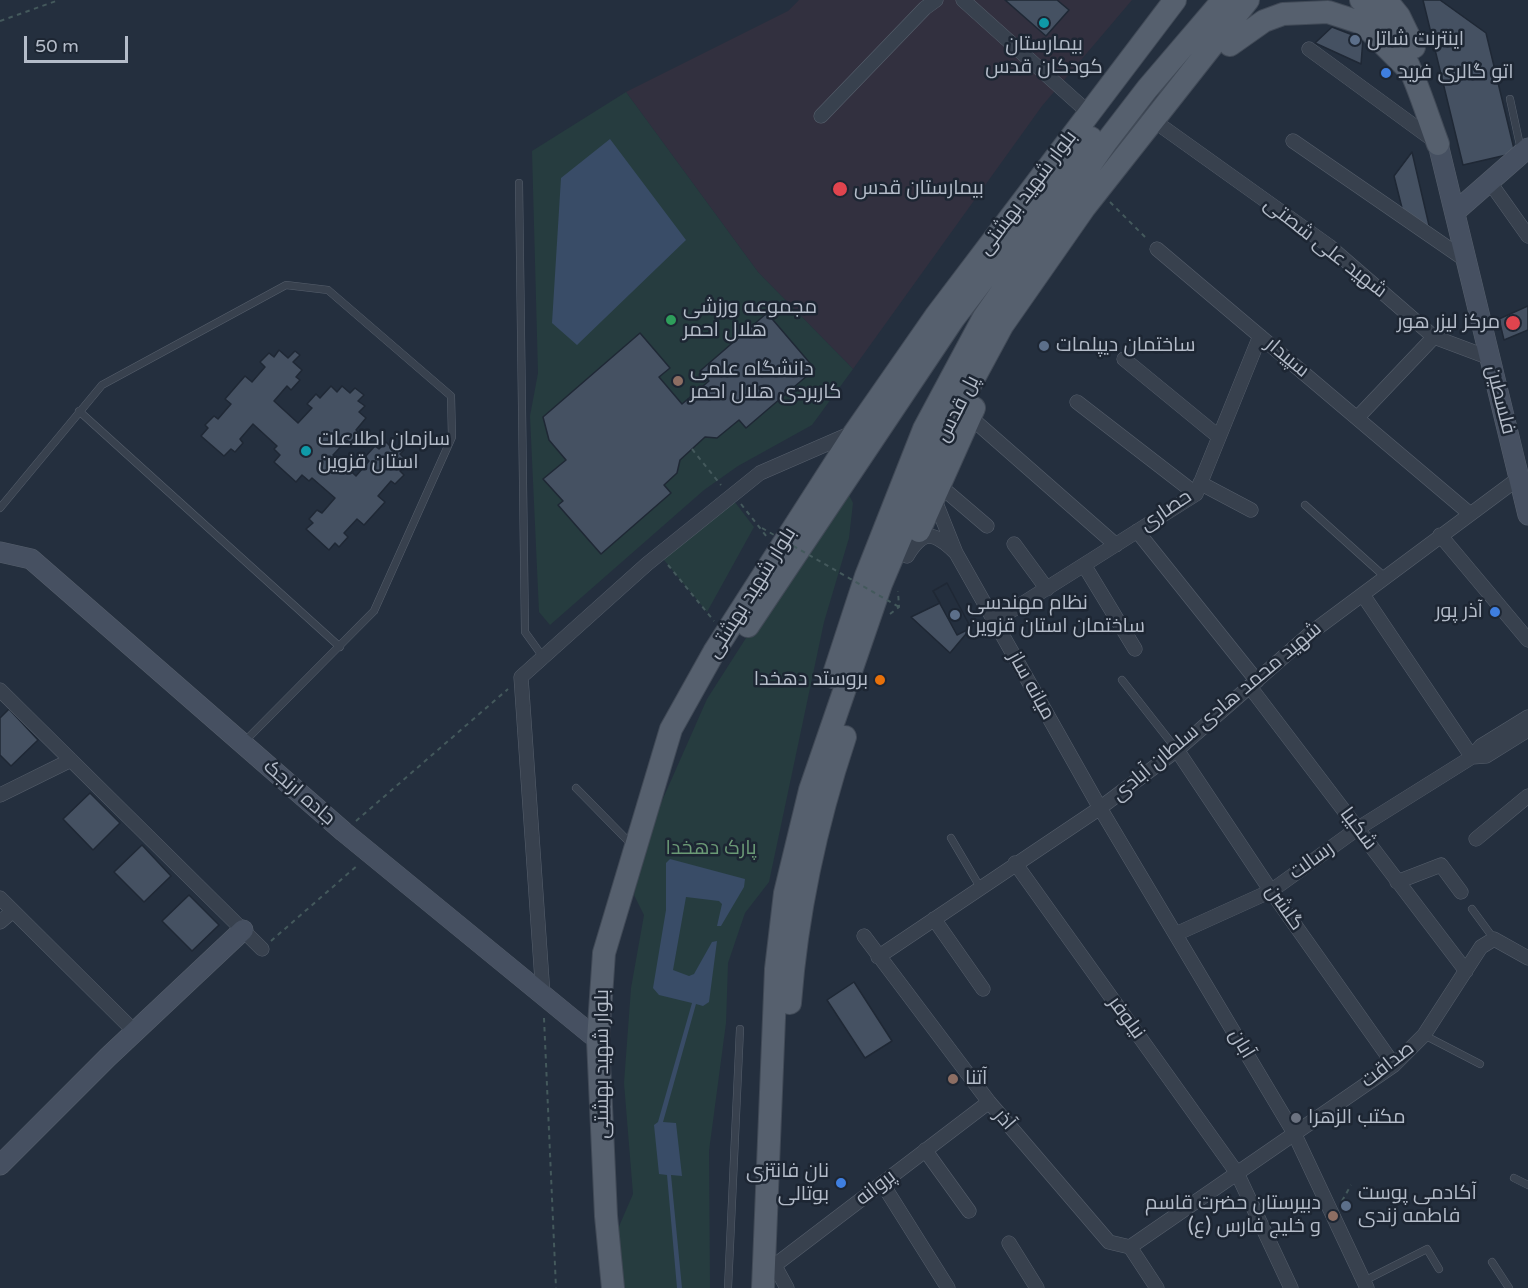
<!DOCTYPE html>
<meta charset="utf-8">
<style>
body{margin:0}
#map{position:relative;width:1528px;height:1288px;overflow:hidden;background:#242f3e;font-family:"Varela Round",sans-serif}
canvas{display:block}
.scale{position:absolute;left:24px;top:36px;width:104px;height:27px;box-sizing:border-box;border:3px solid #b4bcc9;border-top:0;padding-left:8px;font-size:18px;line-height:21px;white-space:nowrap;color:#b4bcc9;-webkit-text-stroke:4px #1d2633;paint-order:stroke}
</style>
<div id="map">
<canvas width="1528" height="1288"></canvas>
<div class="scale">50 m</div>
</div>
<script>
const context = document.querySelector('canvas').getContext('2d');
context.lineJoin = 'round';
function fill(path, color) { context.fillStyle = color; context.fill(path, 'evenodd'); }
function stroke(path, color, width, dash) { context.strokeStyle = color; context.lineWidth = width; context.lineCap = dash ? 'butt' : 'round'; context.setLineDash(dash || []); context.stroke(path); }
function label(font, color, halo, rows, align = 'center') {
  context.font = font + ' "Varela Round",Cairo,sans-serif'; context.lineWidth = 5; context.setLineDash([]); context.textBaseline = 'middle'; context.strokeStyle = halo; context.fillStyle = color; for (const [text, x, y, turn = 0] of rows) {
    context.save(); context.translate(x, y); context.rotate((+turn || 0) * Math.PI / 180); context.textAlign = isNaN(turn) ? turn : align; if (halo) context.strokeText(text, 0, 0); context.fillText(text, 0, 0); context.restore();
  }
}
fill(new Path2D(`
 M799,0H1132L1042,106L853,369L758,272L626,92L788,11Z`), '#32303f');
fill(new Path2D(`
 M626,92L758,272L853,369L812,425L738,466L704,490L550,625L539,612L530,416L538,373L532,151Z
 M849,495L853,503L849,538L824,622L769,882L745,913L728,963L726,1023L709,1151L710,1288H622L617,1231L633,1194L624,1083L631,988L644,915L634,895L650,828L707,699L762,613Z
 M731,497L754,527L707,612L659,554Z`), '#263c3f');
fill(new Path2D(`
 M610,139L686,240L577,345L552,323L561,178Z
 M670,859L745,879L744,887L721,926H717L722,904L719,901L686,897L673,970L689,976L694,974L712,942L717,941L709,1002L703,1006L696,1004L663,1122L676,1123L682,1176L671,1175L682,1288H677L667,1175L659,1174L654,1125L658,1122L692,1003L659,995L653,988L666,910V863Z`), '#394c67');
const building = new Path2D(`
 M1005,0H1057L1069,10L1046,36Z
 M1423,0H1440L1486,33L1515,153L1463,165Z
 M1332,27L1363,39L1361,64L1315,43Z
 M1412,152L1431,234L1406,224L1394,176Z
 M1528,306V330L1504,340L1499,319Z
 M767,313L815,369L746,428L739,420L717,438L705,437L680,460L677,473L664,485L671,493L601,554L558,505L563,501L543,479L566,460L549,440L543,417L640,333L670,368L659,377L682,404L709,381L700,371Z
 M279,350L288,358L295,351L300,355L293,362L302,370L296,377L300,380L291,390L287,386L274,401L298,423L312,408L307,404L316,394L320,398L331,386L337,392L342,386L350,393L355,388L364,395L358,401L365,406L359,412L366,418L356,430L359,433L350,443L347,440L333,455L356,476L369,461L365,457L375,446L379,449L386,442L394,450L399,445L404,450L400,454L408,462L400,471L404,475L395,484L391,481L378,496L385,502L364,525L357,519L344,533L348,537L339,547L335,543L329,550L306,529L313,523L309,519L317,510L322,513L335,498L312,478L309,481L302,475L296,482L274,462L280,455L274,449L277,446L253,424L240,439L243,443L235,452L231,449L224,456L201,436L208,428L205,425L214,416L218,419L231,404L225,399L245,376L252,382L265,367L260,362L269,353L274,357Z
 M947,583L971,628L950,653L911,617L940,603L933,591Z
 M947,583L971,628L957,635L933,591Z
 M9,709L38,740L11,766L0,755V718Z
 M90,793L120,823L93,850L63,819Z
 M142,845L171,876L144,902L114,872Z
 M189,895L219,925L192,951L162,921Z
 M854,982L892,1041L865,1058L827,1000Z`);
fill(building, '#455162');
stroke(building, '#1f2835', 1.5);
const lane = new Path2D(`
 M1510,99L1521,150
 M519,183L525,632L543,657
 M79,411L340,647
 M1305,505L1385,577
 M0,508L102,385L286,285L328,290L451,396L452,437L374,611L244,742
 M1122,680L1177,750
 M576,788L633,846
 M951,838L980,887
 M1472,909L1494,939
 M1424,1035L1480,1064
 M1514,1178L1528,1185
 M1492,1262L1509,1288
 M1364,1281L1427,1249L1439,1269
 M728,1288L740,1029`);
const street = new Path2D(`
 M963,0L1089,113
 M1309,49L1436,142
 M821,116L925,8L936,0
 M1164,128L1329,246L1434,337L1490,358
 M1293,141L1467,261
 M1489,181L1528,236
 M1157,249L1469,513
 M1124,359L1219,437
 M1077,402L1196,494
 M969,416L1116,545
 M1357,418L1434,337
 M1200,483L1251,510
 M939,485L987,526
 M934,498L956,553L1100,808L1294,1133L1367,1288
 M1137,531L1257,681
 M1440,535L1528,640
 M1014,544L1047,589
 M907,556C923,530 933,531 955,552
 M1084,565L1135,649
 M1363,595L1472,757
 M995,621L1196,494L1260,336
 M1250,687L1466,971
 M0,690L262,949
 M1177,750L1271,891L1394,1065
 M1472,757L1486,756L1528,730
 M0,795L71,760
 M1476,839L1528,796
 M1015,863L1237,1173L1291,1288
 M1397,882L1441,865L1461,892
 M0,898L135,1032
 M934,919L983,989
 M0,922L13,911
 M1176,934L1271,891L1357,829L1472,757L1481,746L1528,717
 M864,936L989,1102L1109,1242L1130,1247L1157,1288
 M878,957L1100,808L1177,750L1312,632L1519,478
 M543,995L521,677L647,564L760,473L852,433
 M925,1150L969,1211
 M882,1183L948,1288
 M1009,1243L1037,1288
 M1130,1247L1394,1065L1424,1035L1481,947L1494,939L1528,958
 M775,1266L787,1288
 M762,1275L989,1102`);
const secondary = new Path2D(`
 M1438,144L1528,515
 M1455,212L1528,148
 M0,552L31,559L344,832L598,1040
 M0,1165L108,1057L243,930`);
const primary = new Path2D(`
 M1361,0C1405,35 1419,93 1438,144
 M1386,0L1399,16L1414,47
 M1230,45L1264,21L1283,14L1328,12L1362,23L1410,71
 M919,531L974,408
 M748,626L954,318L1091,138
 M833,677L866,576L924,429L984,317L1107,141L1147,89L1223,0
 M790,1003C797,911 816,824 845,737
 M613,1288L606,1216L598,1040L604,953L671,729L714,652L855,432L935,317L1175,0
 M763,1288L776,969L785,893L810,790L881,584L947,428L1002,326L1085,207L1248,0`);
stroke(lane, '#565f6c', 8);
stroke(street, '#565f6c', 15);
stroke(secondary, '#565f6c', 21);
stroke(primary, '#414a57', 24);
stroke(new Path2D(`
 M0,21L59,0
 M1110,202L1148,240
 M692,449L721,485
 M741,504L767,537
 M668,565L714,621
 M890,614L899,607L898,591
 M356,821L508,689
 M271,941L359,864
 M544,1018L556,1288
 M1342,1201L1351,1185`), '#44595c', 2, [4.5, 4.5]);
stroke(lane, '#38414e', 7);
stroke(street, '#38414e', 14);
stroke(secondary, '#465061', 20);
stroke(primary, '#56606e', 22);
stroke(new Path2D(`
 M762,528L899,607`), '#44595c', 2, [4.5, 4.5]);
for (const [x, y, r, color] of [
 [1044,23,6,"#0f9aa8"],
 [1355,40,6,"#5c6f8a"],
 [1386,73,6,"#3f7fe0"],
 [840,189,8,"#e0444e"],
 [671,320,6,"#2e9e5b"],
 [1513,323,8,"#e0444e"],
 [1044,346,6,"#5c6f8a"],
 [678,381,6,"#8d6e63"],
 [306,451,6,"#0f9aa8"],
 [1495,612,6,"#3f7fe0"],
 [955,615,6,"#5c6f8a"],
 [880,680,6,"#e8710a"],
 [953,1079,6,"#8d6e63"],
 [1296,1118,6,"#6b7280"],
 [841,1183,6,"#3f7fe0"],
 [1346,1206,6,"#5c6f8a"],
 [1333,1216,6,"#8d6e63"]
]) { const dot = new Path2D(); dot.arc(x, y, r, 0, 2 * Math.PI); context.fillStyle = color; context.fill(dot); stroke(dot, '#1d2633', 2); }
label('20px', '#b4bcc9', '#1d2633', [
 ["اینترنت شاتل",1367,40],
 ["بیمارستان",1044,45,"center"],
 ["کودکان قدس",1044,68,"center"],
 ["اتو گالری فرید",1398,73],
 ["بیمارستان قدس",854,189],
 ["مجموعه ورزشی",683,308],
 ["هلال احمر",683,331],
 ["مرکز لیزر هور",1500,323,"right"],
 ["ساختمان دیپلمات",1056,346],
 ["دانشگاه علمی",690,370],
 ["کاربردی هلال احمر",690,393],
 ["سازمان اطلاعات",318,440],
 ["استان قزوین",318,463],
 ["نظام مهندسی",967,604],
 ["ساختمان استان قزوین",967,627],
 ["آذر پور",1483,612,"right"],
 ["بروستد دهخدا",868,680,"right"],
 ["آتنا",965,1079],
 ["مکتب الزهرا",1308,1118],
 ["نان فانتزی",829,1172,"right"],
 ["بوتالی",829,1195,"right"],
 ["آکادمی پوست",1358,1194],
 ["فاطمه زندی",1358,1217],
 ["دبیرستان حضرت قاسم",1321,1204,"right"],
 ["(ع) و خلیج فارس",1321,1227,"right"]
], 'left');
label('20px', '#b4bcc9', '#1d2633', [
 ["بلوار شهید بهشتی",1028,193,-53],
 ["شهید علی شصتی",1325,248,38],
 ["سپیدار",1287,358,40],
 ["فلسطین",1500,400,76],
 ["پل قدس",958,409,-63],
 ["حصاری",1166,511,-34],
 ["بلوار شهید بهشتی",752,593,-58],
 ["میانه ساز",1031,686,61],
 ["شهید محمد هادی سلطان آبادی",1217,712,-40],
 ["جاده ارنجک",299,793,41],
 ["شکیبا",1358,829,53],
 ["رسالت",1312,861,-36],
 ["گلشن",1284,908,55],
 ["نیلوفر",1126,1018,54],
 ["آبان",1241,1044,59],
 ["بلوار شهید بهشتی",603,1064,-90],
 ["صداقت",1388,1065,-38],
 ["آذر",1004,1120,49],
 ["پروانه",876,1188,-38]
]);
label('20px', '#6b9a76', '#1d2633', [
 ["پارک دهخدا",711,849]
]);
</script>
